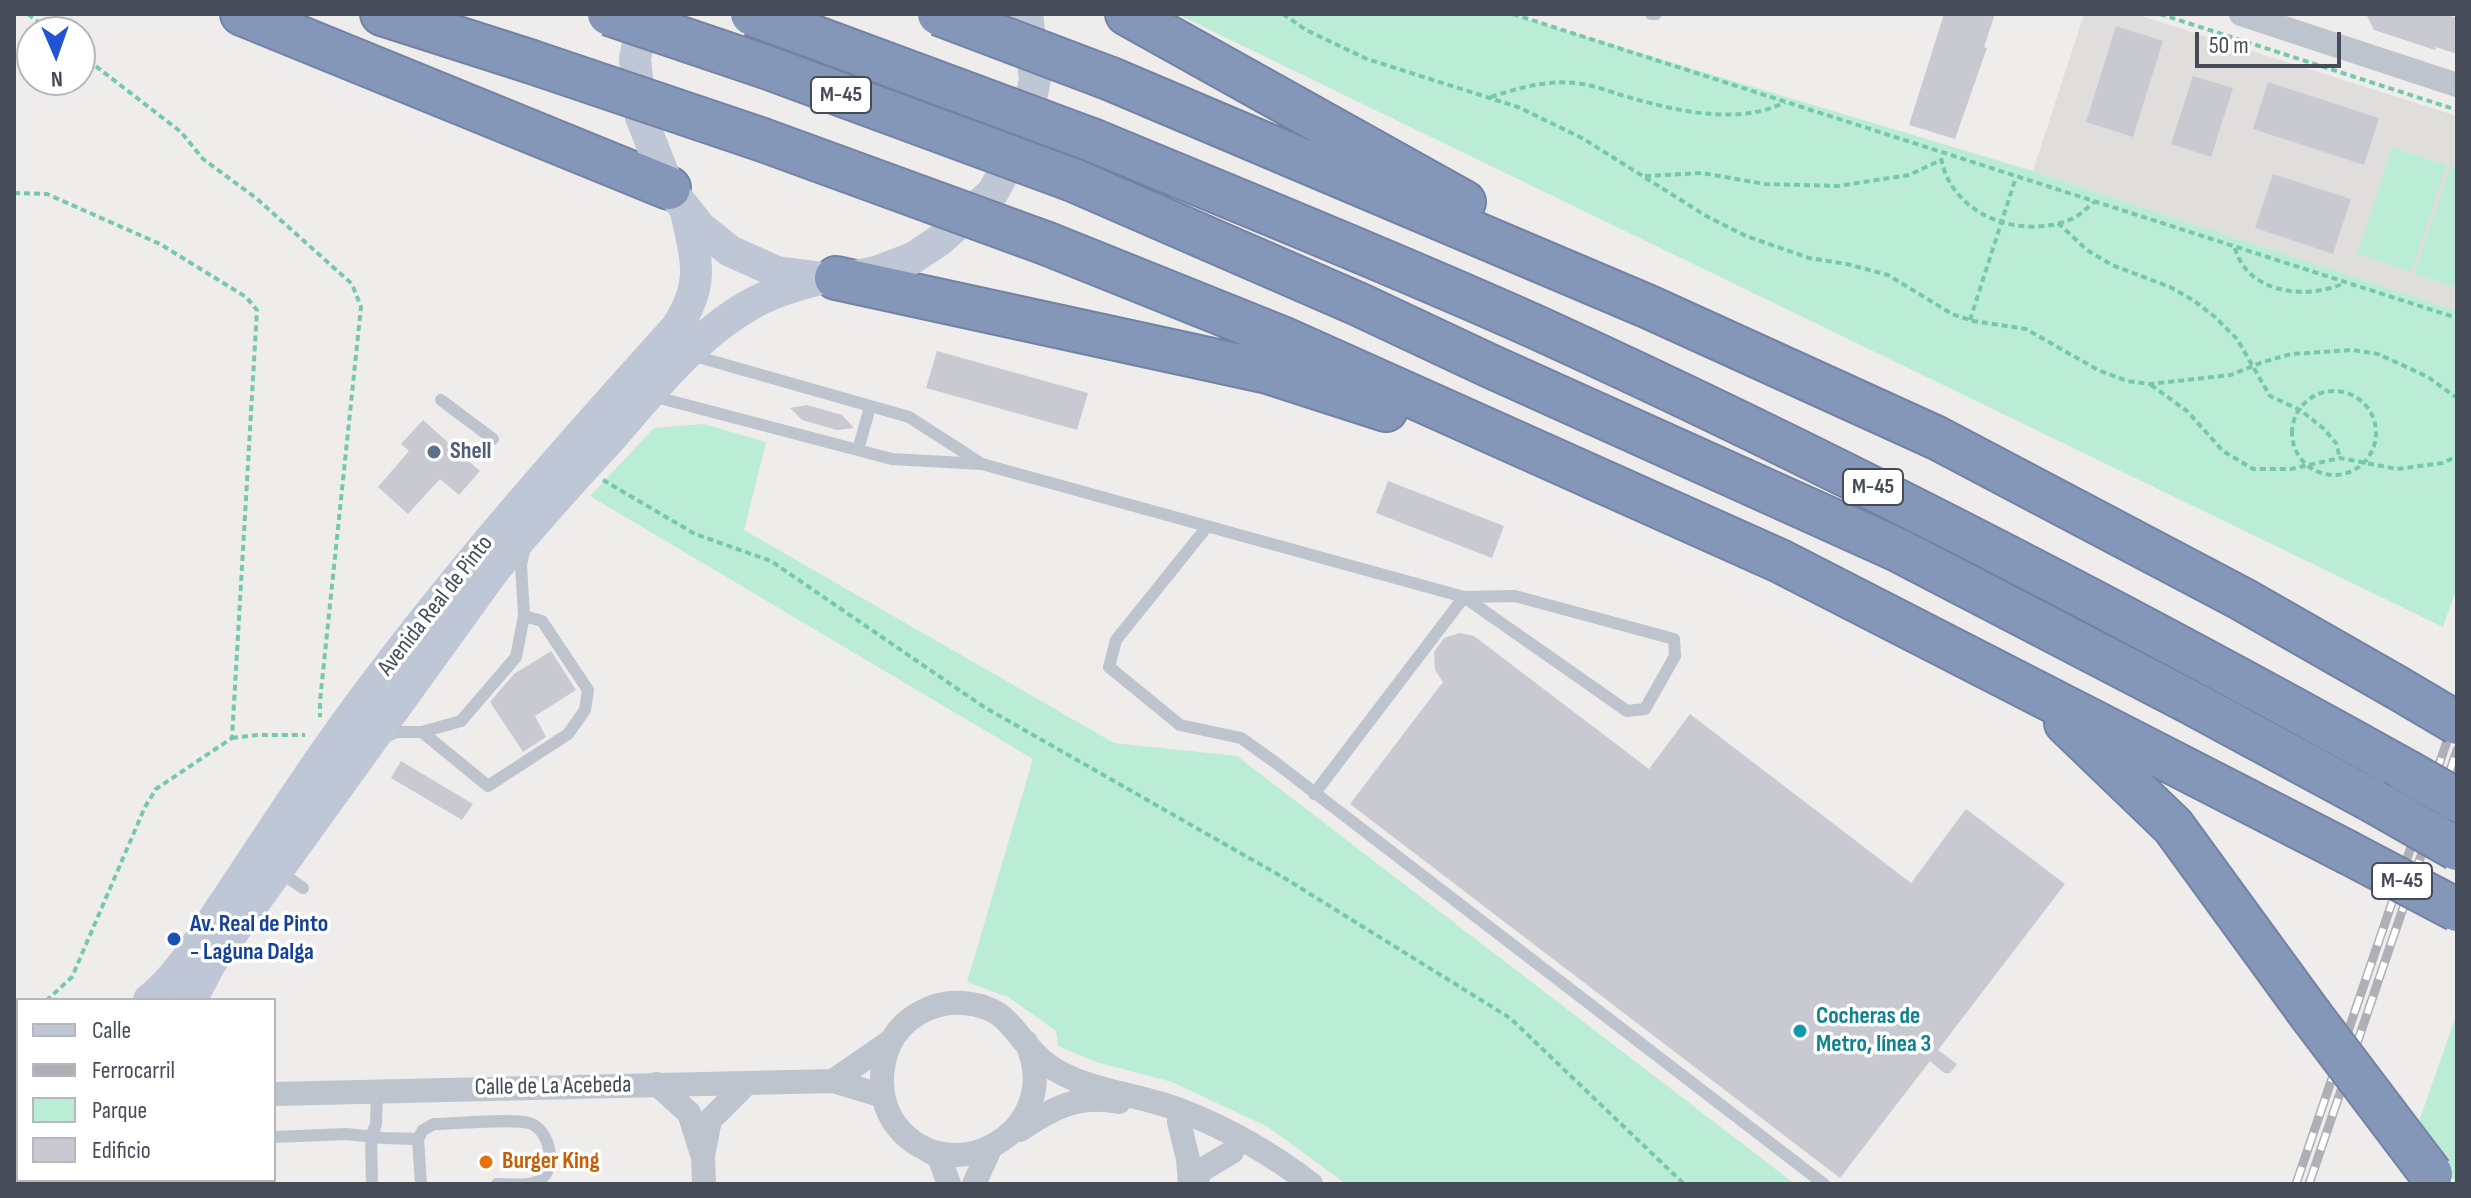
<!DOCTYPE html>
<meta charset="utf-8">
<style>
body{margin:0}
#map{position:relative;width:2471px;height:1198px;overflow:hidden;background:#efecec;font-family:"Sofia Sans Condensed",sans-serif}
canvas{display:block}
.frame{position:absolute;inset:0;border:16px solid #454c58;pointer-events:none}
.legend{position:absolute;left:16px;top:998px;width:260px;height:184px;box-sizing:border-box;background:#fff;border:2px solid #b5b7bc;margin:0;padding:10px 14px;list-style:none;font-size:24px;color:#454c58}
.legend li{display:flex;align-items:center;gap:16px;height:40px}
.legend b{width:40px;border:2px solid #b5b7bc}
.north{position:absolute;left:16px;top:16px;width:80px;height:80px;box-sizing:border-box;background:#fff;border:2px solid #b5b7bc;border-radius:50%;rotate:178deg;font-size:22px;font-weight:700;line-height:32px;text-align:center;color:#454c58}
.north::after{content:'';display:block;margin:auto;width:28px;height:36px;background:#2154d4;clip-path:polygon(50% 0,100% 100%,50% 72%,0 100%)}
.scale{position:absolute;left:2195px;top:32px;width:146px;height:36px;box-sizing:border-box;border:4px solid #454c58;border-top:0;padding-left:10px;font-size:24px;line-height:28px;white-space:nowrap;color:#454c58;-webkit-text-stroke:6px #fff;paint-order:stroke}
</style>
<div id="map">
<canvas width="2471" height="1198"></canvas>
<div class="frame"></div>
<ul class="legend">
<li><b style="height:10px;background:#bfc6d5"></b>Calle</li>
<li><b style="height:10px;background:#aeb0b6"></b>Ferrocarril</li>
<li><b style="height:22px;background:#bbecd5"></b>Parque</li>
<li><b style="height:22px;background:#c9cad1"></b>Edificio</li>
</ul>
<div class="north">N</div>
<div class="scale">50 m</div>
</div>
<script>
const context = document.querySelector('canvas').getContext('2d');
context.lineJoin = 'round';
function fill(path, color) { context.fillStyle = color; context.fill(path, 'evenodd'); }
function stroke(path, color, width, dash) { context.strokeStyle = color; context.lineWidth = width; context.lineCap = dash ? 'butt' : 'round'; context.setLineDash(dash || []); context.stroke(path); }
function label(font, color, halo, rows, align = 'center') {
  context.font = font + ' "Sofia Sans Condensed",sans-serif'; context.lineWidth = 7; context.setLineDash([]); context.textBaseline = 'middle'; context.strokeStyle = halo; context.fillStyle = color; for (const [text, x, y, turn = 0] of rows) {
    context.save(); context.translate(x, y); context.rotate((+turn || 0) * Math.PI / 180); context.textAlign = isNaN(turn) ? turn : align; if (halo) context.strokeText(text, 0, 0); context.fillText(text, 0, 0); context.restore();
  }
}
fill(new Path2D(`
 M2084,14H2135L2457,116V311L2033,171Z`), '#e0dedd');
fill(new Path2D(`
 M1177,14H1510L2033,171L2457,311V587L2443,627Z
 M2392,147L2447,165L2411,272L2357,254Z
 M2451,165L2457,167V288L2414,274Z
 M704,424L766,442L744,530L1114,743L1237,756L1795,1184H1346L1268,1127L1172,1082L1096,1062L1058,1046L1056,1031L1008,997L967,982L1033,759L590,496L654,428Z
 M2457,1013V1184L2416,1130Z`), '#bbecd5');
fill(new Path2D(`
 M1944,14H1995L1984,47L1987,48L1955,139L1909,125Z
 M2366,14H2444L2457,18V54L2436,47L2435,50L2374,30Z
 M2116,26L2163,41L2133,137L2086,122Z
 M2193,76L2233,88L2211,157L2171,144Z
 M2268,82L2379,118L2364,165L2253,129Z
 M2273,174L2351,199L2333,254L2255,228Z
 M937,351L1088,393L1077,430L926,388Z
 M807,405L842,415L854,428L837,430L802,420L790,408Z
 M423,420L480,471L459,495L440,479L408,514L378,487L409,451L401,444Z
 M1388,481L1504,526L1492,558L1376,513Z
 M1460,633L1474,636L1649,769L1690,714L1911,883L1966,809L2065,884L1938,1050L1957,1064L1950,1073H1944L1930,1061L1840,1178L1350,804L1443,682L1435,670L1434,652L1444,638Z
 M551,651L576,690L535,716L546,737L523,752L490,702L514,674Z
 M401,761L473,804L462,820L391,778Z`), '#c9cad1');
const highway = new Path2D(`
 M242,14L669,188
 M382,14L529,61
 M1127,14L1464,202
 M1111,79L1649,307L1937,438L2242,599L2396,687
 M1092,140C1241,202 1391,262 1538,328C1834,463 2122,613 2406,771
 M1073,180L1358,304L1490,366L1898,550L2190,702L2373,801
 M1048,244L1282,338L1780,561L2347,852
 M836,278L1268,372L1386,410
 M2066,723L2173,826L2310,1014`);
stroke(highway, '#7182a5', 46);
stroke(new Path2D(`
 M28,14L52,32
 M1283,14L1306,30L1367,59L1518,107L1582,138L1708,217L1746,236L1809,258L1847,264L1888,275L1952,314L1973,321L2026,329L2098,370L2127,381L2150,384L2231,375L2263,362L2291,354L2352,350L2378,354L2400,364L2428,377L2457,398
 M1513,14L2457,318
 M2160,14L2457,110
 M80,54L181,132L203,159L256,198L352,284L361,307L320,701V717
 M1491,97C1518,88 1546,80 1575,83C1596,85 1615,94 1635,99C1681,112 1741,125 1785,102
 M1941,158C1951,214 2018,240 2069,220C2078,217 2086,209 2094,202
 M1645,176L1702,173L1765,184L1838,186L1909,175L1941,160
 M14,193L47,194L160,244L246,297L257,310L232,738L156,789L145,807L72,977L47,1000
 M2058,223L2087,250L2112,265L2170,287L2193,300L2215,317L2237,339L2270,396L2300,410L2323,428L2336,443L2340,458
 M2235,248C2247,293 2305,300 2342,284
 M1970,320L2016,177
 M2151,385L2187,411L2223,451L2253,469H2291L2340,458L2397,469L2443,463L2457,456
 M2292 433a42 42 0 1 1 84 0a42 42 0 1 1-84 0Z
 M603,480L695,534L771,561L984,707L1286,879L1510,1018L1684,1184
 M232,738L257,735H305
 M14,1032L18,1026`), '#75c8ab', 4, [6, 4]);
stroke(new Path2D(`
 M1651,14H1656
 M691,355L909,417L979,462
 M652,396L892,459L982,464L1464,597L1515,596L1674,639L1675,656L1645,709L1627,711L1464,597
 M441,400L493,439
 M858,450L870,407
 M1206,528L1116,640L1109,667L1180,725L1241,738L1276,763L1824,1184
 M422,732L488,786L568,734L585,710L588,690L542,621L524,616
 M382,739L396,732H422L461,721L516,657L524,616L521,565L525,547
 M1314,794L1464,597
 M280,872L303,888
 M274,1137L346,1134L384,1138L418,1139
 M418,1139L423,1130L434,1124C455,1124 511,1118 529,1123C550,1129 558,1168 540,1180C529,1187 510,1184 497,1184
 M418,1139L421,1184
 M242,1180L246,1184
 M372,1184L371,1137L376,1124L377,1091`), '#bdc4ce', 12);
stroke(new Path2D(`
 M2241,14L2457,85
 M1026,1042C1068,1132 946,1198 893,1121C879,1098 879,1070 889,1046C901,1018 934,1000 963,1003C1013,1006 1015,1042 1048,1065C1085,1092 1143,1094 1185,1112C1230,1130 1273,1155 1311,1184
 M833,1081L892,1040
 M657,1084L689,1113L702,1154
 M274,1094L833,1081L883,1096
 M1179,1122L1188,1159L1190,1184
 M1020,1130C1053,1108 1078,1094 1119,1102
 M927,1150L939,1157L949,1184
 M704,1184L703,1156L710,1120L747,1083
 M974,1184L990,1149
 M1196,1184L1200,1171L1232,1152`), '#bdc4ce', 24);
stroke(new Path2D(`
 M644,14L635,59L641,117L669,188L700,227L730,251L777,272L823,278L857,276L876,272L913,258L940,240L993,192L1023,137L1035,79L1027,14
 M149,1000C180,975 201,938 223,905C257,854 290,803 324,754C431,602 552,465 676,328C705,284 697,261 686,212
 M191,1000L210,964L493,572C531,525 571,482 611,438C652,391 694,337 748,306C771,292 798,285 823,278
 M14,1131L18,1124
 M181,1180L185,1184
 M130,1184L132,1180`), '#bfc6d5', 32);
stroke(highway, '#8597b9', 42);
const rail = new Path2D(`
 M2296,1184L2457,712
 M2309,1184L2457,750`);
stroke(rail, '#aeb0b6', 9);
stroke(rail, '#fff', 6, [18]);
const highwayBridge = new Path2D(`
 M609,14L766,67L1073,180
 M752,14L1092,140
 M939,14L1111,79
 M529,61L763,140L1048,244
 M2396,687L2457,723
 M2406,771L2457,800
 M2373,801L2457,849
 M2347,852L2457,910
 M2310,1014L2431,1174`);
stroke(highwayBridge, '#7182a5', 46, []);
stroke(highwayBridge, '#8597b9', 42);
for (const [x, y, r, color] of [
 [434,452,8,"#5c6f8a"],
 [174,939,8,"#1a4fb4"],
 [1800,1031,8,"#0f9aa8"],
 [486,1162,8,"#e8710a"]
]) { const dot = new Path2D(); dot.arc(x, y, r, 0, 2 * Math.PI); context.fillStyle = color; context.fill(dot); stroke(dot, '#fff', 3); }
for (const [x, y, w] of [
 [841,95,60],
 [1873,487,60],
 [2402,881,60]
]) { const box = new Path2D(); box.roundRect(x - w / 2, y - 18, w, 36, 6); context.fillStyle = '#fff'; context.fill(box); stroke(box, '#454c58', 2); }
label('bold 22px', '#454c58', null, [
 ["M-45",841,95],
 ["M-45",1873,487],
 ["M-45",2402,881]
]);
label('bold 24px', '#4e5e75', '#fff', [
 ["Shell",450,452]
], 'left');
label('24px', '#454c58', '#fff', [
 ["Avenida Real de Pinto",436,606,-52],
 ["Calle de La Acebeda",553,1087,-1]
]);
label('bold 24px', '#164399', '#fff', [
 ["Av. Real de Pinto",190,925],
 ["- Laguna Dalga",190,953]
], 'left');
label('bold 24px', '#0d838f', '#fff', [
 ["Cocheras de",1816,1017],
 ["Metro, línea 3",1816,1045]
], 'left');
label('bold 24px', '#c56008', '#fff', [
 ["Burger King",502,1162]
], 'left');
</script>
